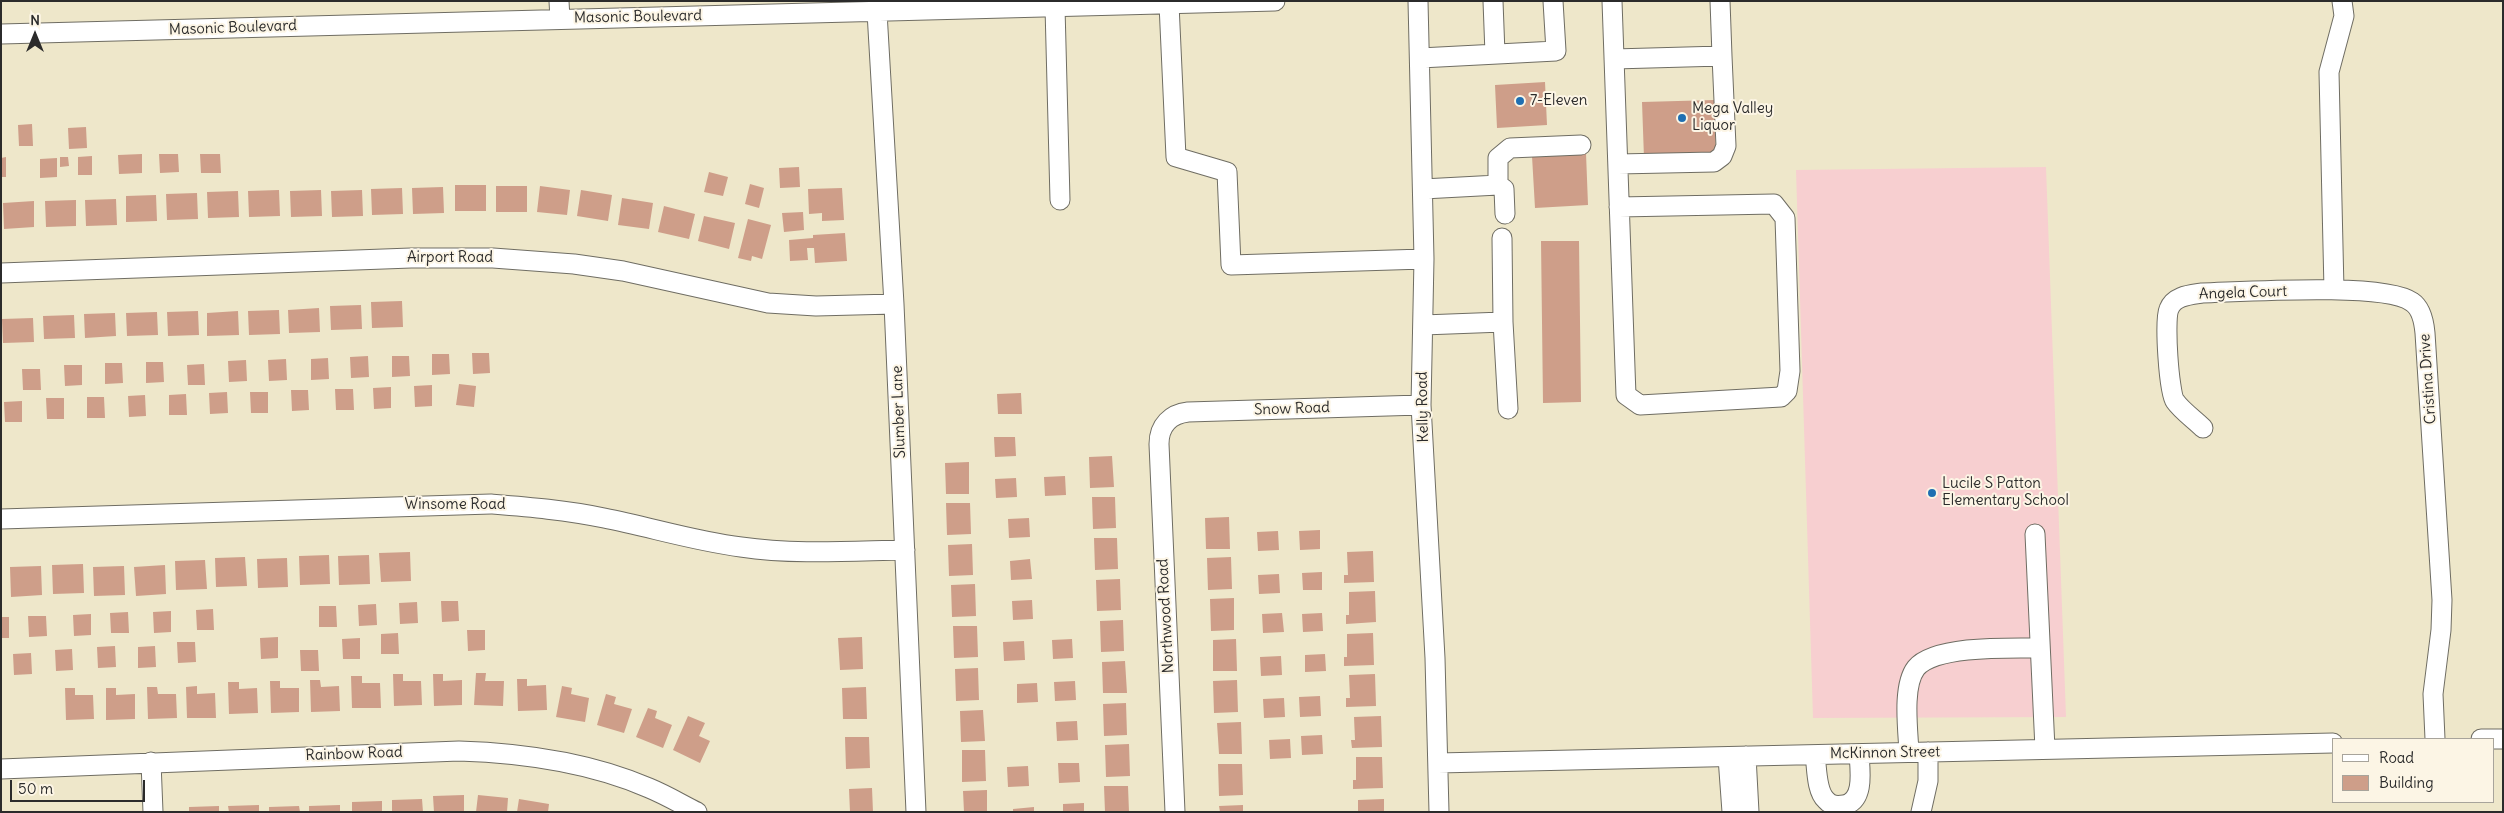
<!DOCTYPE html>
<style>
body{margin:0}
#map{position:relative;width:2504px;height:813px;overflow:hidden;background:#eee7ca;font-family:Delius,sans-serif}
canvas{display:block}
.frame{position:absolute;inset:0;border:2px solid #2b2b2b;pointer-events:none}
.legend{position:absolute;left:2332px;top:738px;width:162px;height:65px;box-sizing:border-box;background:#fcf5e5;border:1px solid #a8a49b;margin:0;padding:6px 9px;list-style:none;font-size:15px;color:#2b2b2b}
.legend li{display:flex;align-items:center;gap:10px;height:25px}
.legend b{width:25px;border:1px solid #a8a49b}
.north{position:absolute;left:10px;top:10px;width:50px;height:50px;-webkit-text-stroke:4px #fcf5e5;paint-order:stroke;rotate:0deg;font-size:14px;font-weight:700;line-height:20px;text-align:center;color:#2b2b2b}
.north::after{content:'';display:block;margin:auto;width:18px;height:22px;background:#2b2b2b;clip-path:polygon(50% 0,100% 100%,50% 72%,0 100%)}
.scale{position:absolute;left:10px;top:780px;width:135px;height:22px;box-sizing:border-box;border:2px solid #2b2b2b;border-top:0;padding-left:6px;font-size:15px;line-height:18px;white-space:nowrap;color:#2b2b2b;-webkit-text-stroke:4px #fcf5e5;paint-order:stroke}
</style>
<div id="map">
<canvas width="2504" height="813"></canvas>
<div class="frame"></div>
<ul class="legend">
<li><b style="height:6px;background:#fff"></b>Road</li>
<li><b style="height:14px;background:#ce9e89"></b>Building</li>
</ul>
<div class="north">N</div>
<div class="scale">50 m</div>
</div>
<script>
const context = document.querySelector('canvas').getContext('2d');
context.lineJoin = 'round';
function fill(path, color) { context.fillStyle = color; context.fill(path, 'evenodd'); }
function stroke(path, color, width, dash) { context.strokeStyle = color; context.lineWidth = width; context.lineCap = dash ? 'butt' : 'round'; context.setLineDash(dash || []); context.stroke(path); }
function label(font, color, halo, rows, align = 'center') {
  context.font = font + ' Delius,sans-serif'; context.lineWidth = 4; context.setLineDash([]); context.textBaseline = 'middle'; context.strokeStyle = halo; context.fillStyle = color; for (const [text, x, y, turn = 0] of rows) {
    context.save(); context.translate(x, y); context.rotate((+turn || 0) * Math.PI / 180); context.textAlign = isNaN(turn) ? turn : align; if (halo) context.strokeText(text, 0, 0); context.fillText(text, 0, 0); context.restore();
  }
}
fill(new Path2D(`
 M2046,167L2066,717L1813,718L1796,170Z`), '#f7cfd0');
fill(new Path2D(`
 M1545,82L1547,125L1497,128L1495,85Z
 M1714,100L1716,156L1644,158L1642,102Z
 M32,124L33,146H19L18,125Z
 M86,127L87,148L69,149L68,128Z
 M1586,153L1588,205L1535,208L1532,156Z
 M142,154V173L119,174L118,155Z
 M159,154H178L179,172L160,173Z
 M200,154H220L221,173H201Z
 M92,156V175H78V157Z
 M6,157V177H1V158Z
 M60,157H68L69,166L60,167Z
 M57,158V177L40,178V159Z
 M799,167L800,187L780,188L779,168Z
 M709,172L728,177L723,196L704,192Z
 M750,184L764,188L759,208L745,204Z
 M455,185H486V211H455Z
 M496,186H527V212H496Z
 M540,186L570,190L567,215L537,212Z
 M443,187L444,213L413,214L412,188Z
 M402,188L403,214L372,215L371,189Z
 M842,188L844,220L822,221V213L809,214L808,189Z
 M279,190L280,216L249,217L248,191Z
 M321,190L322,216L291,217L290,191Z
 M362,190L363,216L332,217L331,191Z
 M581,190L612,195L608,221L577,216Z
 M238,191L239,217L208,218L207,192Z
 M197,193L198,219L167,220L166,194Z
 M156,195L157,221L126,222V196Z
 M622,198L653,203L649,229L618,225Z
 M116,199L117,225L86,226L85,200Z
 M76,200V226L46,227L45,201Z
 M34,201V227L4,229L3,203Z
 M664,206L695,214L689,239L658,232Z
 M803,212L804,230L784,232L782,213Z
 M704,216L735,223L729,249L698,241Z
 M748,219L771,225L762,259L752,256L751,261L738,258Z
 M845,233L847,261L815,263L814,248H807L808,260L790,261L789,240L813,238V235Z
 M1541,241H1579L1581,402L1543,403Z
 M402,301L403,327L372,328L371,302Z
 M361,305L362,329L331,330L330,306Z
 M319,308L320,332L289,333L288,310Z
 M279,310L280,334L249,335L248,311Z
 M198,311L199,335L168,336L167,312Z
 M238,311L239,335L207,336V313Z
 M157,312L158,335L127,336L126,313Z
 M115,313L116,336L85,338L84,314Z
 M74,315L75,338L44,339L43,316Z
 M33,318L34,342L3,343L2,319Z
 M472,353H489L490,373L473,374Z
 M432,354H449L450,374L432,375Z
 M368,356L369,377L351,378L350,357Z
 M392,356H409L410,376L392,377Z
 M328,358L329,379L311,380V359Z
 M286,359L287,380L269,381L268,360Z
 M246,360L247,381L229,382L228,361Z
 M146,362H163L164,382L146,383Z
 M105,363H122L123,383L105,384Z
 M204,364L205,385H188L187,365Z
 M64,365H82V385L65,386Z
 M22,369H40L41,390H23Z
 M459,384L476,386L474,407L456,405Z
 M432,385V406L415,407L414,386Z
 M391,387V408L374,409L373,388Z
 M335,389H353L354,410H336Z
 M291,390H308L309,410L292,411Z
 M227,392L228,413L210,414L209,393Z
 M250,392H268V413H251Z
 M1021,393L1022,414H998L997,394Z
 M186,394L187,415H169V395Z
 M145,395L146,416L129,417L128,396Z
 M87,397H104L105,418H87Z
 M46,398H64V419H47Z
 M22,401V422H5L4,402Z
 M994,437H1015L1016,456L995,457Z
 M1112,456L1114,487L1090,488L1089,457Z
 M969,462V494H946L945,463Z
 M1065,476L1066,495L1045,496L1044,477Z
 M1016,478L1017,497L996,498L995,479Z
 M1092,497H1115L1116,528L1093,529Z
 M946,503H970L971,534L947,535Z
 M1229,517L1230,549H1206L1205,518Z
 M1029,518L1030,537L1009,538L1008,519Z
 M1320,530V549L1300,550L1299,531Z
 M1278,531L1279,550L1258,551L1257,532Z
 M1094,538H1117L1118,569L1095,570Z
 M972,544L973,575L949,576L948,545Z
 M1373,551L1374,582L1344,583V575H1348L1347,552Z
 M410,552L411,581L381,582L379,553Z
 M329,555L330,584L300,585L299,556Z
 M369,555L370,584L339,585L338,556Z
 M245,557L247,586L216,587L215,558Z
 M1231,557L1232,589L1208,590L1207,558Z
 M287,558L288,587L258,588L257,559Z
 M1030,559L1032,579L1011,580L1010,561Z
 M205,560L207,589L176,590L175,561Z
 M83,564L84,593L53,594L52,565Z
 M165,565L166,594L136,596L134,567Z
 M41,566L42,595L11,597L10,567Z
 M124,566L125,595L94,596L93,567Z
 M1322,572V590H1303L1302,573Z
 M1279,574L1280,593L1259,594L1258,575Z
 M1120,579L1121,610L1097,611L1096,580Z
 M975,584L976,616L952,617L951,585Z
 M1375,591L1376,622L1346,624V615H1349V592Z
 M1234,598V630L1211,631L1210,599Z
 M1032,600L1033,619L1013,620L1012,601Z
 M441,601H458L459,621L442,622Z
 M417,602L418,623L400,624L399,603Z
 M376,604L377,625L359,626L358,605Z
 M319,606H336L337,627H319Z
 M213,609L214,630H197L196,610Z
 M171,611V632L154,633L153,612Z
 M128,612L129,633H111L110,613Z
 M1282,613L1284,632L1263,633L1262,614Z
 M1322,613L1323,631L1303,632L1302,614Z
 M91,614V635L74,636L73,615Z
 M28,616H46L47,636L29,637Z
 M1,617H9V638H1Z
 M1123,620L1124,651L1101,652L1100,621Z
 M953,626H977L978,657L954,658Z
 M467,630H485V650L468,651Z
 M398,633L399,654H381V634Z
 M1373,633L1374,665L1344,666V657H1347V634Z
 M278,637V658L261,659L260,638Z
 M862,637L863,669L840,670L838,638Z
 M360,638V659H343L342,639Z
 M1072,639L1073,658L1053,659L1052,640Z
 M1236,639L1237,671H1213V640Z
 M1024,641L1025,660L1004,661L1003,642Z
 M177,642H195L196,662L178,663Z
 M115,646L116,667L98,668L97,647Z
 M155,646L156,667L138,668V647Z
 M72,649L73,670L56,671L55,650Z
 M300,650H318L319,671H301Z
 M31,653L32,674L14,675L13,654Z
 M1325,654L1326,671L1305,672V655Z
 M1281,656L1282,675L1261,676L1260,657Z
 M1125,661L1127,693H1103L1102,662Z
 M978,668L979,700L956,701L955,669Z
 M476,673H486L485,681H504L503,706L474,705Z
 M393,674H403V681H421L422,705L394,706Z
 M433,674H443V681L462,680V705L434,706Z
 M1375,674L1376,706L1346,707V698H1350L1349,675Z
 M351,676H362V683H380L381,708H352Z
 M517,679H527V686L546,685L547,710L518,711Z
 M310,680H320L321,687L339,686L340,711L311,712Z
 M1237,680L1238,712L1214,713L1213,681Z
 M270,681H280V688H299V712L271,713Z
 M1075,681L1076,700L1055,701L1054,682Z
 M228,682H239V689L257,688L258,713L229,714Z
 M1037,683L1038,702L1017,703V684Z
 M197,686V694L215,693L216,718H187L186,687Z
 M562,686L572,688L571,694L589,698L585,722L556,717Z
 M147,687H157L158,694H176L177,718L148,719Z
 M866,687L867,719H843L842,688Z
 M65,688H75V695H93L94,719L66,720Z
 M106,688H116V695L135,694V719L106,720Z
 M606,694L616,697L614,704L632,709L624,733L597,725Z
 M1320,696L1321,716L1300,717L1299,697Z
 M1284,698L1285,717L1264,718L1263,699Z
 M1126,703L1127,735L1104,736L1103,704Z
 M648,708L657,711L655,718L672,725L663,748L636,737Z
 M983,710L985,741L961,742L960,711Z
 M688,716L705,723L699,736L710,741L700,763L673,750Z
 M1381,716L1382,747L1352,748L1351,740H1355L1354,717Z
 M1077,721L1078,740L1057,741L1056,722Z
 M1241,722L1242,754H1219L1217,723Z
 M1322,735L1323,754L1302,755L1301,736Z
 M845,737H869L870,768L846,769Z
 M1290,739L1291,758L1270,759L1269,740Z
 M1129,744L1130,776L1106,777L1105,745Z
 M962,750H985L986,781L962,782Z
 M1356,757H1382L1383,788L1353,789V780H1356Z
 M1058,763H1079L1080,782L1059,783Z
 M1218,764H1242L1243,795L1219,796Z
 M1028,766L1029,786L1008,787L1007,767Z
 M1104,786H1128L1129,812H1105Z
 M872,788L873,812H850L849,789Z
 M987,790V812H964L963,791Z
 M464,795V812H434L433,796Z
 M478,795L508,798L507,812H476Z
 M422,799L423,812H392V800Z
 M519,799L549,804L548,812H517Z
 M1384,799V812H1358V800Z
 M382,801V812H352V802Z
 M1084,803V812H1063V804Z
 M259,805V812H229L228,806Z
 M340,805V812H309V806Z
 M1243,805V812H1220L1219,806Z
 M219,806V812H189V807Z
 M299,806L300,812H269V807Z
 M1034,807V812H1013V809Z`), '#ce9e89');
const minor = new Path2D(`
 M559,1L560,19
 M1418,1L1424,259L1421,405L1435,658L1439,812
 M1493,1L1495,54
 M1612,1C1617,133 1621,264 1626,395L1640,405L1781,397L1787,391L1790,371L1785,218L1774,204L1619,207
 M1169,4L1176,157L1227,172L1231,265L1424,259
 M1055,7L1060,200
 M877,12L894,304L916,812
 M1,34L1275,1
 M1420,58L1556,51L1553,1
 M1614,59L1722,56L1720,1
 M1618,164L1714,162L1722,156L1726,146L1722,56
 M1498,185V158L1510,148L1581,145
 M1423,189L1498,185L1504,189L1505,214
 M1502,238L1503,322
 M1,273L411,258H493L574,264L623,271L768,303L816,306L894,304
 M2334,290L2329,72L2344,16L2342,1
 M1423,325L1503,322L1508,409
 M2203,428C2194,419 2182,411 2175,401C2169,393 2164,320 2169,309C2174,296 2189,295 2202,293C2241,292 2385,282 2412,302C2421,308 2424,322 2425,333L2442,600L2441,630L2433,694L2435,739
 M1,519L491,504C528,507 566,510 604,518C650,527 694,541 741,547C795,555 851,551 905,550
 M2035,534L2045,749
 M2481,739H2503
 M1909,752C1908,730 1902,686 1916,668C1935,645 2011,648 2040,648
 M1815,755C1817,767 1816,791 1826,800C1831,806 1837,806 1844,805C1865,801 1860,770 1859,754
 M1746,756L1749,812
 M1728,757L1732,812
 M151,762L153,812
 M1438,763L2333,743
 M1,769L459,751C524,753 589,762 649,788C666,795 681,804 697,812
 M1175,812L1159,444C1159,425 1171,414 1188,412L1421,405
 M1921,812L1928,781V752`);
stroke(minor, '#6f6d63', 21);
stroke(minor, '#fff', 19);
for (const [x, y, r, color] of [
 [1520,101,5,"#1f6fb2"],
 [1682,118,5,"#1f6fb2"],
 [1932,493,5,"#1f6fb2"]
]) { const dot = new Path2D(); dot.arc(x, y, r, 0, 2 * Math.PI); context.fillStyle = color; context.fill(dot); stroke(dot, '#fcf5e5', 2); }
label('15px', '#2b2b2b', '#fcf5e5', [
 ["Masonic Boulevard",638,17,-1],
 ["Masonic Boulevard",233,28,-2],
 ["Airport Road",450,258],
 ["Angela Court",2243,293,-2],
 ["Cristina Drive",2428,379,-94],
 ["Kelly Road",1423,407,-91],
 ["Snow Road",1292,409,-2],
 ["Slumber Lane",899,412,-92],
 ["Winsome Road",455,505],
 ["Northwood Road",1166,616,-93],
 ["McKinnon Street",1885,753,-1],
 ["Rainbow Road",354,754,-2]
]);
label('15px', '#2b2b2b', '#fcf5e5', [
 ["7-Eleven",1530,101],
 ["Mega Valley",1692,109],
 ["Liquor",1692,126],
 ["Lucile S Patton",1942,484],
 ["Elementary School",1942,501]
], 'left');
</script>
